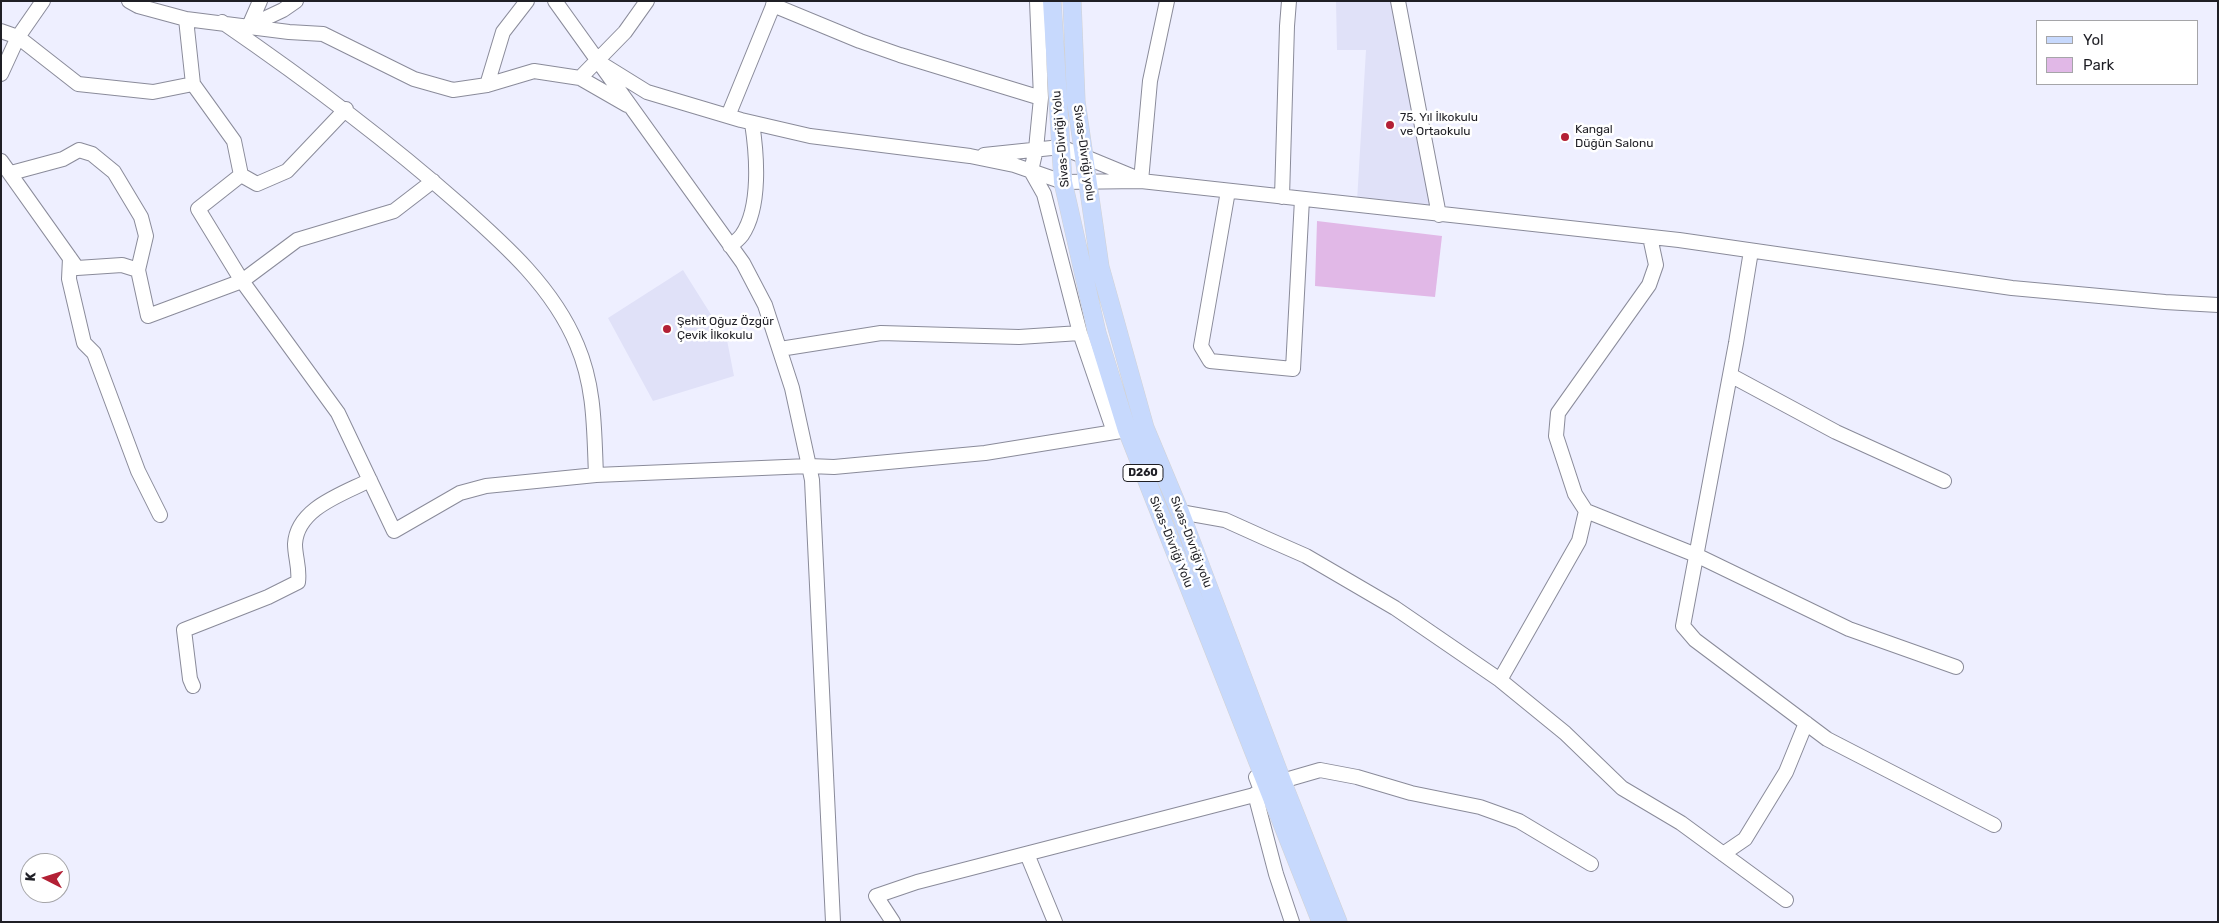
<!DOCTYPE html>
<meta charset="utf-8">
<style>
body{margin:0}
#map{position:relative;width:2219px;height:923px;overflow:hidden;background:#eeefff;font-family:Rubik,sans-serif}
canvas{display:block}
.frame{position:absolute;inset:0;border:2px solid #1f1f25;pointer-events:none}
.legend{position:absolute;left:2036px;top:20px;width:162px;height:65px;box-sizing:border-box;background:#fff;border:1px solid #a5a5a8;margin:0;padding:6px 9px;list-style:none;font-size:15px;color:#1f1f25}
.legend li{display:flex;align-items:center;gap:10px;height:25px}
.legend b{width:25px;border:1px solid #a5a5a8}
.north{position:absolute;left:20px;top:853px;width:50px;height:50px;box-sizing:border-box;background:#fff;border:1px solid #a5a5a8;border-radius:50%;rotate:275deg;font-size:14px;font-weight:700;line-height:20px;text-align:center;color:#1f1f25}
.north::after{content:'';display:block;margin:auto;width:18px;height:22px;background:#b32035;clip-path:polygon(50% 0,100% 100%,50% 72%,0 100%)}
</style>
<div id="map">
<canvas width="2219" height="923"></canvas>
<div class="frame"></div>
<ul class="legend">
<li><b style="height:6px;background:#c7d9fd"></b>Yol</li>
<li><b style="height:14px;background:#e1b8e7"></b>Park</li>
</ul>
<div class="north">K</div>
</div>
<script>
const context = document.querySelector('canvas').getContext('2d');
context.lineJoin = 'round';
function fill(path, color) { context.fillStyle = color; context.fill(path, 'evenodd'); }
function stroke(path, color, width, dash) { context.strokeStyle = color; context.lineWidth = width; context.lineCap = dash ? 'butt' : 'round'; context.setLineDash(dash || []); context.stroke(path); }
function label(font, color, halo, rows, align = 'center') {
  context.font = font + ' Rubik,sans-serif'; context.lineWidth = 5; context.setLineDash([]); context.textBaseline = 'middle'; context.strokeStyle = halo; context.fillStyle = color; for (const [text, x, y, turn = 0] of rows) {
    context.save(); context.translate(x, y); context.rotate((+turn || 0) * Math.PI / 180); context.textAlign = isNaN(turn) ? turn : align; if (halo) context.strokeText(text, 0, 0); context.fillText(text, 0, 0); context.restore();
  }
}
fill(new Path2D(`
 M1336,1H1395L1435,207L1357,201L1366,50H1337Z
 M683,270L727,340L734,376L653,401L608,318Z`), '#e0e1f8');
fill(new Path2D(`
 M1317,221L1442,236L1435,297L1315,286Z`), '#e1b8e7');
const minor = new Path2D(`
 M129,1L138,6L186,19L289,32L323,34L414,79L453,90L487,85L534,71L580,78L627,105
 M555,1L743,263L765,305L792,388L812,480L833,922
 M1037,1L1041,98L1036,149L1031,171L1044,194L1080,333L1114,432
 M1398,1L1439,215
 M773,5L860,41L900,55L1041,98
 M186,19L193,84L234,141L241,175L257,184L287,171L346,109
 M222,22C305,79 383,137 459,204C504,244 553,287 577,345C595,387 594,429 596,475
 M249,26L283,10L296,1
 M249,26L260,1
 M1,31L18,37L78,84L153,92L193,84
 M597,61L647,92L741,120L810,136L970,156L1014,165L1063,182L1141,181L1679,240L2012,288L2165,302L2218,305
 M1,74L18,37L43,1
 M580,78L625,32L647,1
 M487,85L503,32L527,1
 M728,116L775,1
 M984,155L1061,147L1136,178
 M1,161L77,268L122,265L138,270L148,316L242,281L297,240L394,211L433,181
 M11,173L63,159L79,150L92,154L114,172L141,217L146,236L138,270
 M241,175L198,209L242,281L338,413L394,531L460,493L486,486L596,475L809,466L834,467L985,453L1127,430
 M1141,181L1150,81L1167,1
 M1228,191L1201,346L1210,361L1293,369L1302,199
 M1282,197L1287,26L1289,1
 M1650,237L1656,265L1649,285L1558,413L1556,436L1575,494L1586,511L1696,555L1849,629L1956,667
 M730,246C734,243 739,239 742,235C761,207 757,155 752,123
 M1751,251L1736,343L1683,626L1695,640L1827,739L1994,825
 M70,258L69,279L84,343L94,353L138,471L160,515
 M780,349L881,333L1019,337L1080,333
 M1730,375L1836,432L1944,481
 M1180,512L1225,520L1265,538L1306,556L1395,608L1500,680L1565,733L1622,788L1681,823L1786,900
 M1500,680L1579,541L1586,511
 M193,686L190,679L184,630L268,597L298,582C300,568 295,557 295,544C297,508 343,494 370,480
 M1282,781L1320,770L1357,777L1411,793L1480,807L1519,821L1591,864
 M1255,794L1276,874L1292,922
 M1027,854L1055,922
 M1723,854L1745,839L1786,772L1806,723
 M893,922L876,896L917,882L1262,793L1256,777`);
const major = new Path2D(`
 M1052,1L1063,182L1097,333L1127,430L1321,922
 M1072,1L1076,101L1100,267L1145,428L1180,512L1282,781L1338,922`);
stroke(minor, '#8a8b9a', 16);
stroke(major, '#d2d2d3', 19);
stroke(minor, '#fff', 14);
stroke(major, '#c7d9fd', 18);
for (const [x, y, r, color] of [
 [1390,125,5,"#b32035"],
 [1565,137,5,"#b32035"],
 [667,329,5,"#b32035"]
]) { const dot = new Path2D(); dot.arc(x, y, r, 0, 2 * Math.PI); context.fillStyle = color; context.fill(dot); stroke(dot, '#fff', 2); }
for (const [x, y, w] of [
 [1143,473,40]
]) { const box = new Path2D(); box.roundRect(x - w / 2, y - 8.5, w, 17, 4); context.fillStyle = '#fff'; context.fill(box); stroke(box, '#1f1f25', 1); }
label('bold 11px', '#1f1f25', null, [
 ["D260",1143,473]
]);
label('12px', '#1f1f25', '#fff', [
 ["75. Yıl İlkokulu",1400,118],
 ["ve Ortaokulu",1400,132],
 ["Kangal",1575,130],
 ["Düğün Salonu",1575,144],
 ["Şehit Oğuz Özgür",677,322],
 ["Çevik İlkokulu",677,336]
], 'left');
label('12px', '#1f1f25', '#fff', [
 ["Sivas-Divriği Yolu",1061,139,-95],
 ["Sivas-Divriği yolu",1084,153,82],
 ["Sivas-Divriği Yolu",1171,542,68],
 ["Sivas-Divriği yolu",1191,542,69]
]);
</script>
